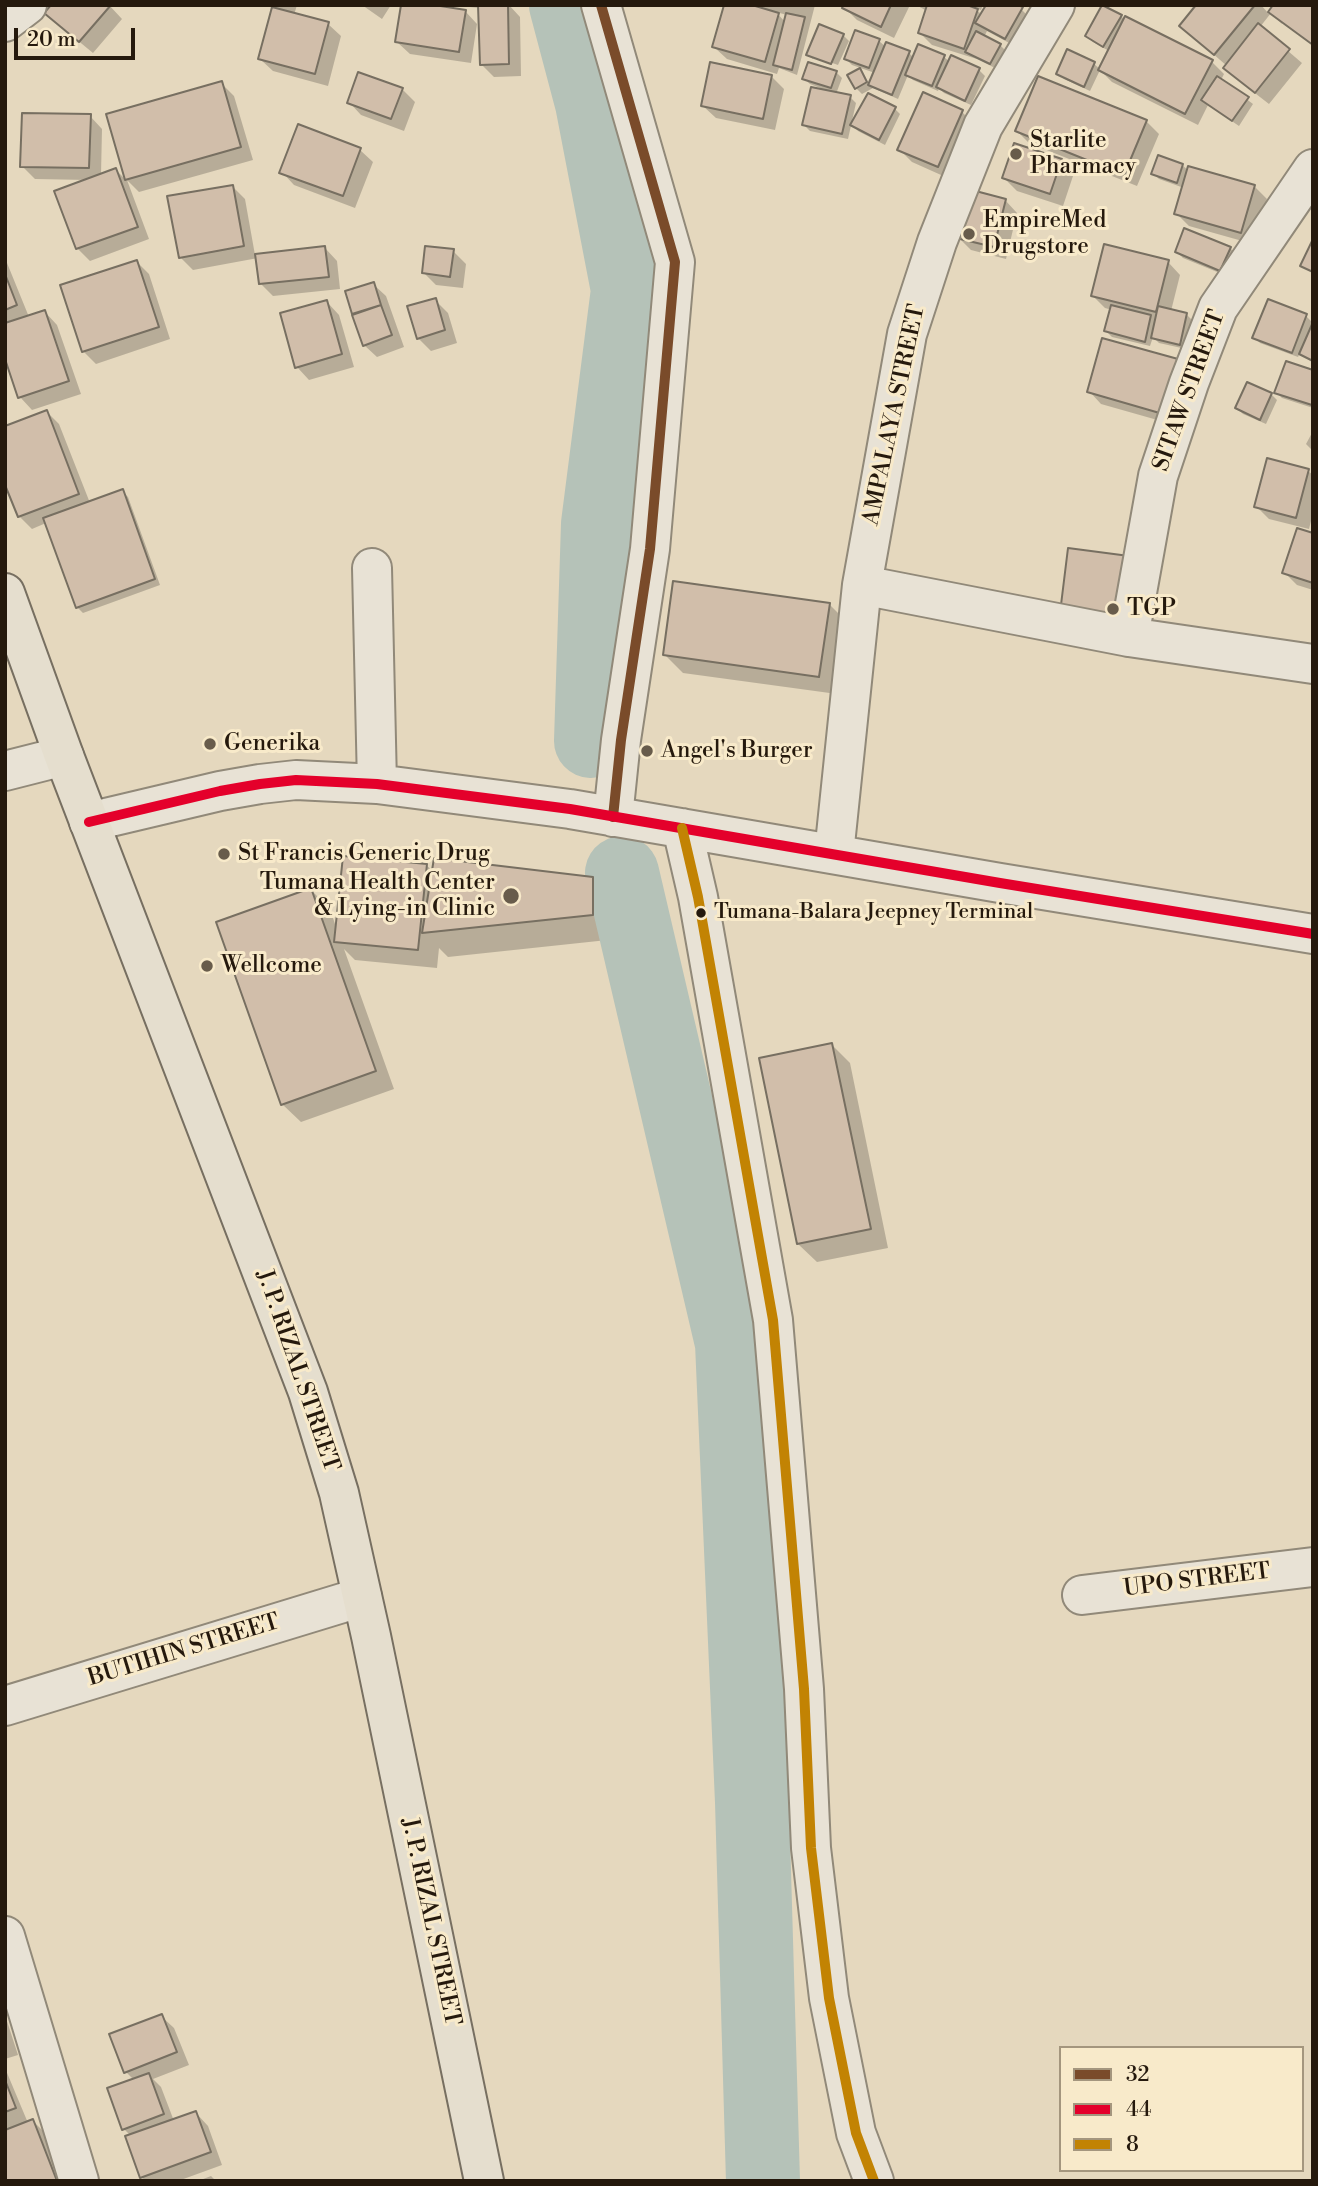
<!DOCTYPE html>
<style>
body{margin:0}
#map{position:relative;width:1318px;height:2186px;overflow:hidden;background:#e5d8be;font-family:"Libre Bodoni",serif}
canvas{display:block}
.frame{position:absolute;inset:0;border:7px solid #25190d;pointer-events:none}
.legend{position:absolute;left:1059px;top:2046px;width:245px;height:126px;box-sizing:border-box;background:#f8eaca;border:2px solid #a4967e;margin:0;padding:9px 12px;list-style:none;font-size:21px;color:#25190d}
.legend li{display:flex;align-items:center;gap:14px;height:35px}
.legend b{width:35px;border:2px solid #a4967e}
.scale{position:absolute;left:14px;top:28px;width:121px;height:32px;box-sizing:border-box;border:4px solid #25190d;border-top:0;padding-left:9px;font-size:21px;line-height:24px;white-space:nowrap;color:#25190d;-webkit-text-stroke:5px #f8eaca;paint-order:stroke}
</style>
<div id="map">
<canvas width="1318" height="2186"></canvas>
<div class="frame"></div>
<ul class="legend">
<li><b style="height:9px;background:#7a4b2a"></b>32</li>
<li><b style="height:9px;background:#e4002b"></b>44</li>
<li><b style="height:9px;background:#c28303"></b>8</li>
</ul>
<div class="scale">20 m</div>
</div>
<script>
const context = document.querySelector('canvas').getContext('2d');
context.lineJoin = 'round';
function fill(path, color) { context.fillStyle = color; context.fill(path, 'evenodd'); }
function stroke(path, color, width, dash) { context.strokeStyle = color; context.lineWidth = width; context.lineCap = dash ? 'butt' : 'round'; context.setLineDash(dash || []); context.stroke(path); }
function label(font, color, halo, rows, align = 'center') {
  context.font = font + ' "Libre Bodoni",serif'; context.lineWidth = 6; context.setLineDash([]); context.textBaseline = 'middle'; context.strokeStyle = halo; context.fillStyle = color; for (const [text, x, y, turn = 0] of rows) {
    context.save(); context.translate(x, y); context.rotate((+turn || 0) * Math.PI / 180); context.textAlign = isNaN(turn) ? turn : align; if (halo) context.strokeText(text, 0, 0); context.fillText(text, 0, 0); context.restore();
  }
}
fill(new Path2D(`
 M109,5L122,19L93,53L59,25Z
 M269,5H297L294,15L328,24L341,36L328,86L273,71L260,59L274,7Z
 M362,5H391L382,19Z
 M448,5H509L520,17L521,76L494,77L481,64L480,8Z
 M748,5H815L797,75L779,68L777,74L727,59L714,47ZM776,12L787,15L785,22Z
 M845,5H910L894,38L857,20L844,7Z
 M916,5H961L968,8L969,5H983L981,10L973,7L980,13L978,17L980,19L1021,9L1027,15L1011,44L987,31L984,37L1000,45L1006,51L997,69L977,59L932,45L920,33L927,11Z
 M1198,5H1261L1269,14L1275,5L1282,24L1271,13L1260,27L1302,63L1269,104L1238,80L1226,67L1227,66L1181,26Z
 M465,11L477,24L471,63L410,54L397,42Z
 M1121,16L1125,20L1212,62L1224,74L1221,80L1253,104L1239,126L1208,105L1198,125L1112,82L1100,70L1090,91L1064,79L1058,73L1094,64L1100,69L1109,51L1093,42L1087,36Z
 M843,35L849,41L838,65L813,56V59L808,55Z
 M879,41L886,47L909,53L914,58L944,57L950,62L979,70L985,76L971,105L944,93L939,88L938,91L913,80L908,75L898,99L873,88L862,94L856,88L859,71L870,85L875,73L852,65L846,59Z
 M836,72L842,78L836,94L850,97L856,103L848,139L810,131L804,125L820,88L810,84L804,79Z
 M771,76L784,89L775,130L716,118L703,106Z
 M221,83L234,96L253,160L139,192L127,180L149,239L90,261L77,248L88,180L35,179L22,166L90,116L102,129L101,175L116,170L127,181L108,115Z
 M402,89L415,102L404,131L361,115L349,102Z
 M895,109L900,114L885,145L858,131L852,124Z
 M962,112L974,124L950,179L912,162L900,150Z
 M1146,121L1159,134L1137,186L1029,143L1017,131Z
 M360,150L373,162L355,208L294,185L282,172Z
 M1062,160L1074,173L1063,206L1017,191L1004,178Z
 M1182,165L1189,171L1254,186L1267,199L1253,244L1189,226L1176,213L1184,188L1159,179L1153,173Z
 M232,186L245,199L255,255L325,248L337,261L340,289L273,296L260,283L258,258L193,270L180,257Z
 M1005,200L1017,213L1006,259L971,250L958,237Z
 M1230,248L1236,254L1227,276L1183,258L1177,252Z
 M453,251L466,264L463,288L436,285L424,273Z
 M5,258L29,317L45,312L57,325L81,394L32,410L20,397L5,354Z
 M137,262L149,274L170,339L96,364L83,351Z
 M1168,262L1180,275L1171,311L1187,315L1192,320L1186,349L1159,343L1153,337L1150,346L1112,337L1106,331L1112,310L1105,308L1093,296Z
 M373,284L386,296L404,347L377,357L364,345L347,292Z
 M435,300L448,313L457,343L431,351L418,338Z
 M327,302L339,315L354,367L309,380L297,367Z
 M1306,316L1313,323V363L1300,353L1298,357L1260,343L1254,337Z
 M1104,340L1175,425L1101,404L1089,391Z
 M1313,372V408L1282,398L1276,392Z
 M1271,394L1277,400L1266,424L1243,414L1237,408Z
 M47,412L59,424L90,503L122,491L128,497L160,585L83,613L77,607L46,523L32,529L19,516Z
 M1313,431V451L1306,444Z
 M1308,471L1313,475V513L1309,529L1269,519L1256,506Z
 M1313,535V590L1297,585L1284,572Z
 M829,604L848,623L837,694L683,673L664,654Z
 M426,865L434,872L593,879L617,903V939L448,957L439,948L437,968L355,960L344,949L394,1089L301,1122L282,1104L311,890L330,909L337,930Z
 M831,1044L850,1063L888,1248L817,1262L798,1244Z
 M5,2015L18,2055L5,2059Z
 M161,2016L174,2028L189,2065L153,2079L161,2087L174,2121L196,2113L208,2126L222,2165L178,2181H146L141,2177L131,2136L124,2129L134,2080L126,2072L111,2035Z
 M5,2068L28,2123L33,2121L46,2134L64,2181H5Z
 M211,2176L216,2181H198Z`), '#0003');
stroke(new Path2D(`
 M566,5L592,103L628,290L598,524L591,741
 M622,873L732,1343L752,1802L763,2181`), '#b5c2b8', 74);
const building = new Path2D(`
 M51,5H111L79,42L44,13Z
 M401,5H434L466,10L459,52L395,42Z
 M478,5H508L509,64L480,65Z
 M724,5H752L779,13L765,62L712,47Z
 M843,5H891L881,27L842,8Z
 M927,5H967L978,9L964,49L918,33Z
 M986,5H1018L1023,7L1005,39L975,23Z
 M1102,5L1122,15L1103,47L1085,36Z
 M1196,5H1255L1214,55L1179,26Z
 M1273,5H1313V45L1268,12Z
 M272,7L329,22L315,74L258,59Z
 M786,13L805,17L792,70L773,65Z
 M1125,16L1213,60L1185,114L1098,70Z
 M1258,23L1290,49L1255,93L1223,68Z
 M819,24L844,34L831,64L806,55Z
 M855,30L880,39L869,68L844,59Z
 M976,31L1001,44L990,64L965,52Z
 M886,42L910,51L892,95L868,85Z
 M918,44L945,55L932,86L905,75Z
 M1067,49L1095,62L1084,87L1056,74Z
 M951,55L980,68L965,101L936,87Z
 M710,62L772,75L763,119L701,106Z
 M808,62L837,71L831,88L802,79Z
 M860,68L867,82L855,89L847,75Z
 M358,72L403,88L391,119L347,103Z
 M1038,76L1147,120L1124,175L1015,131Z
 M1217,76L1249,97L1232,121L1201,100Z
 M222,81L241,147L125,180L106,114Z
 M811,87L851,95L842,134L802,125Z
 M923,92L963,110L938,167L897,150Z
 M868,93L896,107L879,140L850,125Z
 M22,113L91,114L89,168L20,167Z
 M298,124L361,148L343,196L279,173Z
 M1014,143L1062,159L1050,194L1002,178Z
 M1158,155L1183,164L1177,183L1151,174Z
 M1188,166L1255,185L1241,233L1174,214Z
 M116,168L138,227L76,249L54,191Z
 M233,185L244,246L179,258L167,196Z
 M968,189L1006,199L994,247L956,238Z
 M1184,228L1231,247L1220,271L1175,252Z
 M1313,239V272L1300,266Z
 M1104,244L1169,260L1156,312L1091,296Z
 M325,246L329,277L259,284L255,254Z
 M425,246L454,249L450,277L422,273Z
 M137,260L159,327L82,352L60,285Z
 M5,274L17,305L5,310Z
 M374,282L381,305L352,314L345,291Z
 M436,298L445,330L417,339L407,306Z
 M1268,299L1307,314L1292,353L1252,338Z
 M327,300L342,354L295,368L280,313Z
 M381,305L392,335L363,346L352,315Z
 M1111,305L1151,315L1145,342L1104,331Z
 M1158,306L1187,313L1180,345L1151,338Z
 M45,310L69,381L18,398L5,359V323Z
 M1313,322V361L1299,354Z
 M1102,338L1178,359L1163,414L1087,392Z
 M1286,361L1313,370L1312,405L1274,393Z
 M1247,382L1272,393L1260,420L1235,408Z
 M47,410L79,494L18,517L5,485V426Z
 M1267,458L1309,469L1296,518L1254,507Z
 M123,489L155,579L76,608L43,518Z
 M1297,528L1313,533V583L1282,573Z
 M1068,548L1129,556L1121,620L1060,613Z
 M673,581L830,603L819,677L663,655Z
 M343,856L427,864L418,950L334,942Z
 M434,858L593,877V915L422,933Z
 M311,888L376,1071L281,1105L216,922Z
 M832,1043L871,1229L797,1244L759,1058Z
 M162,2014L177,2052L124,2073L109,2034Z
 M149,2073L164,2114L122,2130L107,2088Z
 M5,2080L16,2108L5,2112Z
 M196,2111L211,2152L140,2178L125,2136Z
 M33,2119L57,2181H5V2130Z`);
fill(building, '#d1beaa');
stroke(building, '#776f61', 2);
const minor = new Path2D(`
 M601,5L675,262L650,549L621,740L613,817
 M5,22L27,5
 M372,568L377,784
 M862,585L1129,637L1313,664
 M1129,637L1158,476L1189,383L1218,308L1313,169
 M5,771L64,756
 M89,822L220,791L260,784L296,780L377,784L570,809L1000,883L1313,934
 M682,828L698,897L773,1320L804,1689L811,1848L829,1998L856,2133L874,2181
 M834,854L862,585L907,334L937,242L983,126L1055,5
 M1082,1595L1313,1567
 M5,1706L362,1597
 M5,1936L79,2181`);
const major = new Path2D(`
 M5,593L64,756L308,1392L339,1493L371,1636L484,2181`);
stroke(minor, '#918979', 42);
stroke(major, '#776f61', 42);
stroke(minor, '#e8e2d5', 38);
stroke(major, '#e5dece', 38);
stroke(new Path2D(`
 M601,5L675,262L650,549L621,740L613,817`), '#7a4b2a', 10);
stroke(new Path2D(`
 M89,822L220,791L260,784L296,780L377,784L570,809L1000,883L1313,934`), '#e4002b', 10);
stroke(new Path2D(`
 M682,828L698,897L773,1320L804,1689L811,1848L829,1998L856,2133L874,2181`), '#c28303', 10);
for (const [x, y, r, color] of [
 [1016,154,7,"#685c4b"],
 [969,234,7,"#685c4b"],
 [1113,609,7,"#685c4b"],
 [210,744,7,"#685c4b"],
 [647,751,7,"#685c4b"],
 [224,854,7,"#685c4b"],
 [511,896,9,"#685c4b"],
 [701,913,6,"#25190d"],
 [207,966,7,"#685c4b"]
]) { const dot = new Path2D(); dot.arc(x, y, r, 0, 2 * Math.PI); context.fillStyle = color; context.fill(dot); stroke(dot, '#f8eaca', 2.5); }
label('21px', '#25190d', '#f8eaca', [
 ["Tumana-Balara Jeepney Terminal",714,913]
], 'left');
label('23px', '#25190d', '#f8eaca', [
 ["Starlite",1030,141],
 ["Pharmacy",1030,167],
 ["EmpireMed",983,221],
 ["Drugstore",983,247],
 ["TGP",1127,609],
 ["Generika",224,744],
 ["Angel's Burger",661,751],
 ["St Francis Generic Drug",238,854],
 ["Tumana Health Center",495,883,"right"],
 ["& Lying-in Clinic",495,909,"right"],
 ["Wellcome",221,966]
], 'left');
label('23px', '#25190d', '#f8eaca', [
 ["SITAW STREET",1190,391,-70],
 ["AMPALAYA STREET",895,415,-78],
 ["J. P. RIZAL STREET",297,1371,71],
 ["UPO STREET",1197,1581,-7],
 ["BUTIHIN STREET",184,1651,-17],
 ["J. P. RIZAL STREET",430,1922,78]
]);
</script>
